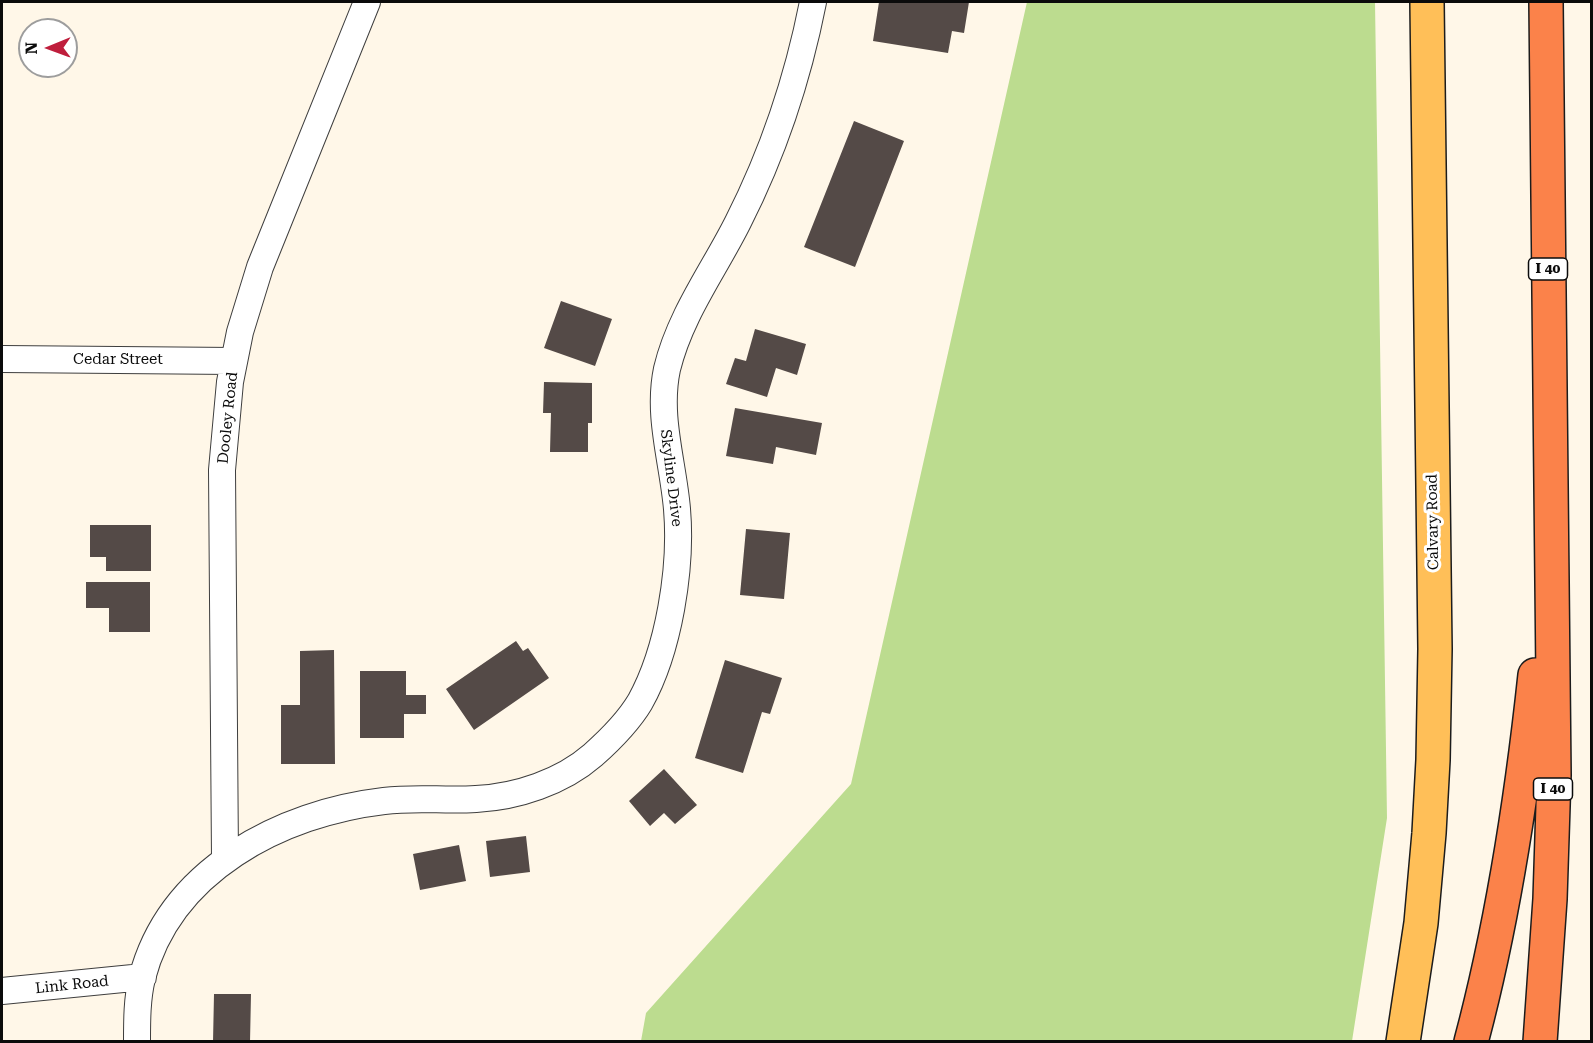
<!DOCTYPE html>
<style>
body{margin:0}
#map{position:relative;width:1593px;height:1043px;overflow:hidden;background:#fff7e8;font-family:"Roboto Serif",serif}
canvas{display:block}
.frame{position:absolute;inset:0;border:3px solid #0b0b0b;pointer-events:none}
.north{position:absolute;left:18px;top:18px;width:60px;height:60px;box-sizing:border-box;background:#fff;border:2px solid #9d9d9d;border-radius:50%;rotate:269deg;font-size:16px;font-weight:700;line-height:24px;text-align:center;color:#0b0b0b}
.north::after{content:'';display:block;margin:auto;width:21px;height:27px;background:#bf1e3c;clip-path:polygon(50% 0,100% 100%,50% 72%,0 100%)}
</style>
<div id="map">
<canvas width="1593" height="1043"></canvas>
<div class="frame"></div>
<div class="north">N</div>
</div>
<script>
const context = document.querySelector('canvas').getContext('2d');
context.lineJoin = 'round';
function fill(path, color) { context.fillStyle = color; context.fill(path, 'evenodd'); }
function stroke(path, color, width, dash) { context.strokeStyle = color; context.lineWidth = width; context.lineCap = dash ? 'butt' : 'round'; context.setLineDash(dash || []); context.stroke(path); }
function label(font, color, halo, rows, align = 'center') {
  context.font = font + ' "Roboto Serif",serif'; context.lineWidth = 6; context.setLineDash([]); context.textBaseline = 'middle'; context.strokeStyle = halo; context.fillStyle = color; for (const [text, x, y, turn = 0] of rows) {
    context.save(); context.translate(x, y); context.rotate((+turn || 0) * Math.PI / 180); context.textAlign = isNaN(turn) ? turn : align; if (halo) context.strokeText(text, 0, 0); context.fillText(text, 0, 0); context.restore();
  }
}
fill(new Path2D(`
 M1027,2H1375L1387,818L1352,1041H641L646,1013L851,784Z`), '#bcdc8f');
fill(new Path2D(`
 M879,2H969L964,33L952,31L948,53L873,41Z
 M854,121L904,141L855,267L804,247Z
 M561,301L612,319L595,366L544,348Z
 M755,329L806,344L797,375L776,368L767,397L726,384L735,358L746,361Z
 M544,382L592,383V423H588V452H550L551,413H543Z
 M735,408L822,423L816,455L776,447L773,464L726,456Z
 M90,525H151V571H106V557H90Z
 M746,529L790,533L784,599L740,595Z
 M86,582H150V632H109V608H86Z
 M516,641L523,651L528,648L549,678L474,730L446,689Z
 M334,650L335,764H281V705H300V651Z
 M725,660L782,678L770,714L762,712L743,773L695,758Z
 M360,671H406V695H426V714H404V738H360Z
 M664,769L697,805L675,824L664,813L650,826L629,801Z
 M526,836L530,872L490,877L486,841Z
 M459,845L466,881L420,890L413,854Z
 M214,994H251L250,1042H213Z`), '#544a47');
const minor = new Path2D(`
 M2,359L234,361
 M225,859L222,470L230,382L240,332L260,267L367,2
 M2,991L143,977
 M137,1042C137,1020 137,999 142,978C170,870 281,813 384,801C415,797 445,801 476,799C517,797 562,782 593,755C611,739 628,722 640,702C669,650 682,568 677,509C673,462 657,416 667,369C680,315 714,270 738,222C773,153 798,78 813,2`);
const major = new Path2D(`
 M1403,1042L1421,923L1429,833L1433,760L1435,649L1427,2`);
const highway = new Path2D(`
 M1471,1042C1503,922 1522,797 1535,675
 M1540,1042L1550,899L1554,775L1546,2`);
stroke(minor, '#3e3e3e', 28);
stroke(major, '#1c1c1c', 36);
stroke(highway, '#1c1c1c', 36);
stroke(minor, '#fff', 26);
stroke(major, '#ffbf58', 33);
stroke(highway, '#fb824a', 33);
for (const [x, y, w] of [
 [1548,269,39],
 [1553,789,39]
]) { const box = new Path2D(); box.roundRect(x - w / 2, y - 11, w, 22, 4.5); context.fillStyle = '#fff'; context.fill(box); stroke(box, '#0b0b0b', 1.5); }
label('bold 14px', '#0b0b0b', null, [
 ["I 40",1548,269],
 ["I 40",1553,789]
]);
label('15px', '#0b0b0b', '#fff', [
 ["Cedar Street",118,360],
 ["Dooley Road",228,418,-84],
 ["Skyline Drive",671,478,83],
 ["Calvary Road",1433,522,-91],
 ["Link Road",72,985,-6]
]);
</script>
